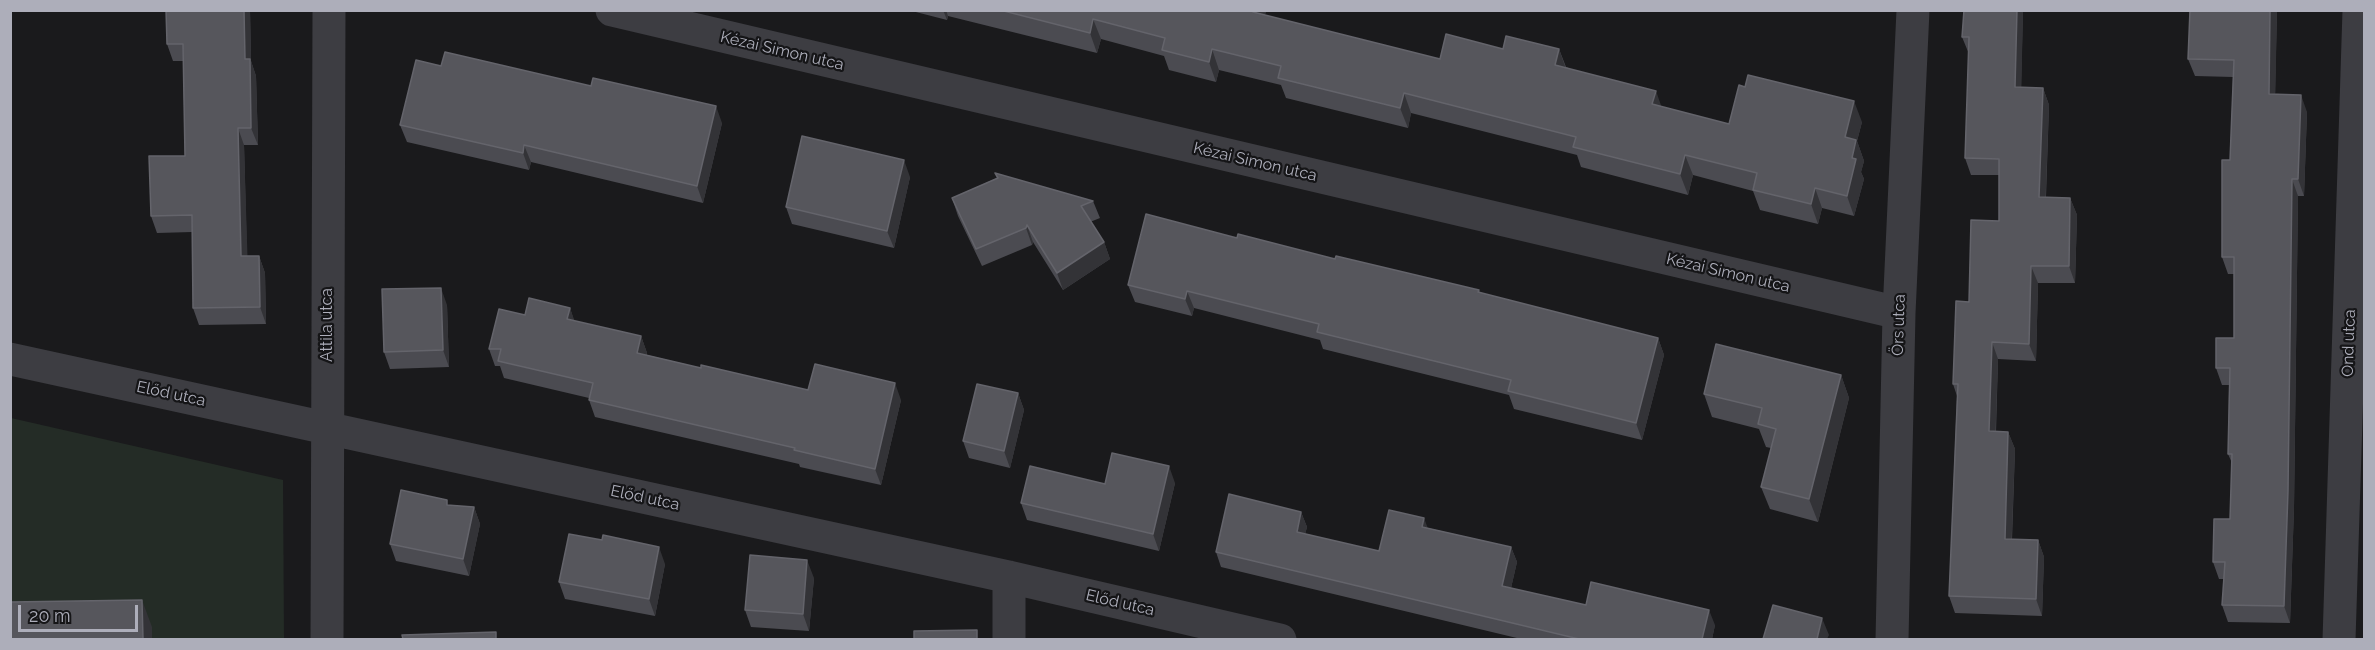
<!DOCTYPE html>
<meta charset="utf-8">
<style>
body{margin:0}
#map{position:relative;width:2375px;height:650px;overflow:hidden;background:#1a1a1c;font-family:Raleway,sans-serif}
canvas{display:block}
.frame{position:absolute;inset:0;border:12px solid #adaeba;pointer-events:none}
.scale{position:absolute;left:18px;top:605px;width:120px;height:27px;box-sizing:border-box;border:3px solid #adaeba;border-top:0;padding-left:8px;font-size:18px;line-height:21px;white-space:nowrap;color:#adaeba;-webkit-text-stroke:4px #151517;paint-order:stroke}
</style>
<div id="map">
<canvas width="2375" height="650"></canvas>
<div class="frame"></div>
<div class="scale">20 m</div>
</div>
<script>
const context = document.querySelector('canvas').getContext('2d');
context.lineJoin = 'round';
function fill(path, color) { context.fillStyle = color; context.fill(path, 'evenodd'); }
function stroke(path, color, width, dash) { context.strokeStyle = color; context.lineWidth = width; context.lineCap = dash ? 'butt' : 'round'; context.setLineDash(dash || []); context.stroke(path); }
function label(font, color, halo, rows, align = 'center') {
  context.font = font + ' Raleway,sans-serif'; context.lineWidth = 4.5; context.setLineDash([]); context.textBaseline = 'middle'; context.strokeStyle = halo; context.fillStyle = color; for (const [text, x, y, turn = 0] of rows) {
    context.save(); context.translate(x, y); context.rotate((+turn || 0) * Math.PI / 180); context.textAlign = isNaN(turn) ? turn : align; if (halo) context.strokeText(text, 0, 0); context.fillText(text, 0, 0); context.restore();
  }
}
fill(new Path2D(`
 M11,418L283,480L284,639L11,640Z`), '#242c26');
stroke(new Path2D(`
 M612,10L1899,313
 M10,359L1009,577L1280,640
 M327,640L329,10
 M1009,640V577
 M1892,640L1899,313L1913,10
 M2339,640L2359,10`), '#3d3d42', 33);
fill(new Path2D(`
 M166,10H250L251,61L256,76L258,145H244L247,256H259L265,273L266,324L199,325L193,308L192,232L157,233L151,216L185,156L183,61H173L167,44Z
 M908,10H1266L1265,15L1440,59L1503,49H1559L1566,67L1661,107L1729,124L1862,122L1857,141L1864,161L1861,172L1864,179L1854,216L1822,208L1818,224L1760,210L1753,191L1693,175L1688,195L1581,167L1577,155L1411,113L1408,128L1286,98L1281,85L1219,70L1216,82L1169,70L1164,56L1101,39L1097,53L948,16L947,20Z
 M1964,10H2023L2021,88H2043L2049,105L2046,197L2070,198L2077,215L2075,283H2038L2036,361L1998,359L1996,432H2008L2015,449L2012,540H2038L2044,557L2042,616L1955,613L1949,596L1957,396L1953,384L1969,302L1999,221V175H1971L1965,158L1969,54L1962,37Z
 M2190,10H2277L2275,94L2307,112L2304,196H2298L2294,508L2290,623L2228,622L2222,605L2224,579H2219L2213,562L2230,519L2232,463L2228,454L2229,385H2222L2216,368L2234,338V274H2228L2222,257L2230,160L2233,77L2195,76L2188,59Z
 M441,66L722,123L703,203L531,162L529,170L407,142L400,125Z
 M995,173L1093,201L1100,218L1090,222L1104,242L1110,259L1063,290L1033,242L1032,245L982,266L958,216L952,198L997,178Z
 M910,177L894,248L792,224L786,207Z
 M1237,238L1479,290L1480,293L1658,338L1664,355L1642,440L1514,409L1509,395L1323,349L1320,340L1194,308L1192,316L1135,302L1128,285Z
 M447,305L449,367L390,369L384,352Z
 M570,308L574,321L641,336L647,353V355L701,368L808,390L901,400L881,485L800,467L799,464L595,417L589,400V398L504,378L500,366H495L489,349L525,315Z
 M1841,375L1849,398L1818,522L1770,509L1761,487L1771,448L1766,447L1759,429L1712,417L1704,394Z
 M1018,393L1024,410L1010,468L969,458L963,441Z
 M1175,483L1159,551L1027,520L1021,503Z
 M449,505L474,507L480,524L469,576L396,561L390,544Z
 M1301,512L1307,527L1305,534L1379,551L1428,528L1511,547L1517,562L1511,588L1586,605L1715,625L1712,639H1521L1221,567L1216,552Z
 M665,564L655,616L565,599L559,582Z
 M814,578L809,631L751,627L745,610Z`), '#4b4b51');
fill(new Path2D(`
 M244,10H250L251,61L256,76L258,145L251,128L245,59Z
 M943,10H946L948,16L947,20Z
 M1254,10H1266L1261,33L1253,12Z
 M2017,10H2023L2021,104L2015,87Z
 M2270,10H2277L2275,111L2269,94Z
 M1093,19L1101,39L1097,53L1090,33Z
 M1212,49L1219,70L1216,82L1209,62Z
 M1559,49L1566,69L1555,65Z
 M2043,88L2049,105L2045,214L2039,197Z
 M1656,91L1663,111L1652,104Z
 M1404,93L1411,113L1408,128L1400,108Z
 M2301,95L2307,112L2304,196L2298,179Z
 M1854,101L1862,122L1857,141L1864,161L1861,172L1864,179L1854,216L1847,196L1845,137Z
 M716,106L722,123L703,203L697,186Z
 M238,128L244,145L248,273L241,256Z
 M524,145L531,162L529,170L523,153Z
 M1685,155L1693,175L1688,195L1680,174Z
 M904,160L910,177L894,248L887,231Z
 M2292,179L2298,196L2294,508L2290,623L2284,606Z
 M1815,188L1822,208L1818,224L1811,204Z
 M2070,198L2077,215L2075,283L2069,266Z
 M1027,225L1033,242L1032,245L1026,228Z
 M1104,242L1110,259L1063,290L1057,273Z
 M259,256L265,273L266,324L260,307Z
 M2031,266L2038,283L2036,361L2029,344Z
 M441,288L447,305L449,367L443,350Z
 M1187,291L1194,308L1192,316L1185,299Z
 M570,308L576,325L567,319Z
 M641,336L647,353L643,370L637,353Z
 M1658,338L1664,355L1642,440L1636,423Z
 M1992,342L1998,359L1995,448L1989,431Z
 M1841,375L1849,398L1818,522L1809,499Z
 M895,383L901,400L881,485L875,469Z
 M1018,393L1024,410L1010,468L1004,451Z
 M2008,432L2015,449L2011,556L2005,539Z
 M1169,466L1175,483L1159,551L1153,534Z
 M474,507L480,524L469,576L463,559Z
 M1301,512L1307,527L1302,547L1297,532Z
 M1424,518L1430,534L1422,527Z
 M2038,540L2044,557L2042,616L2036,599Z
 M659,547L665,564L655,616L649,599Z
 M1511,547L1517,562L1508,601L1502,586Z
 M807,560L814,578L809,631L803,614Z
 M142,600L152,627V639H143Z
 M1709,610L1715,625L1712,639H1702Z
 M1822,618L1829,635L1827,639H1817Z`), '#333337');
const building = new Path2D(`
 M166,10H244L245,59H250L251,128H238L241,256H259L260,307L193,308L192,215L151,216L149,156H185L183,44H167Z
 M1000,10H1254L1253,12L1440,59L1446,34L1503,49L1506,36L1559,49L1555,65L1656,91L1652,104L1729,124L1739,85L1745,87L1748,75L1854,101L1845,137L1856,140L1852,158L1856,159L1847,196L1815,188L1811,204L1753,190L1757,173L1685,155L1680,174L1573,147L1576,137L1404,93L1400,108L1278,78L1281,66L1212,49L1209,62L1162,50L1165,38L1093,19L1090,33Z
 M1964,10H2017L2015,87L2043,88L2039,197L2070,198L2069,266H2031L2029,344L1992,342L1989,431L2008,432L2005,539L2038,540L2036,599L1949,596L1958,384H1953L1956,301L1969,302L1971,220L1999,221V159L1965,158L1969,37H1962Z
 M2190,10H2270L2269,94L2301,95L2298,179H2292L2288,491L2284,606L2222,605L2225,562H2213L2214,519H2230L2232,454H2228L2230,368H2216V338H2234V257H2222V160H2230L2234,60L2188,59Z
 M445,52L591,86L593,78L716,106L697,186L524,145L523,153L400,125L416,60L441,66Z
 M802,136L904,160L887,231L786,207Z
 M995,173L1093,201L1081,206L1104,242L1057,273L1027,225L1026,228L976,249L952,198L998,178Z
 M1146,214L1237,238L1238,234L1335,259L1336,256L1479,290L1478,292L1658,338L1636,423L1508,391L1511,380L1317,332L1319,324L1187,291L1185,299L1128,285Z
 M441,288L443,350L384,352L382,289Z
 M529,298L570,308L567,319L641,336L637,353L701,368V365L808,390L815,364L895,383L875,469L794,450L795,448L589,400L593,383L498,361L501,349H489L499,309L525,315Z
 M1716,344L1841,375L1809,499L1761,487L1776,429L1758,424L1762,408L1704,394Z
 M977,384L1018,393L1004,451L963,441Z
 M1112,453L1169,466L1153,534L1021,503L1030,466L1105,484Z
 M401,490L447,500V505L474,507L463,559L390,544Z
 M1229,494L1301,512L1297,532L1379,551L1389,510L1424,518L1422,527L1511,547L1502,586L1586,605L1591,582L1709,610L1702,639H1579L1216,552Z
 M569,534L602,540L603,535L659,547L649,599L559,582Z
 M750,555L807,560L803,614L745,610Z
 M142,600L143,639H10V602Z
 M1773,605L1822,618L1817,639H1763Z
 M977,630V639H914V631Z
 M496,632V639H403L402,635Z`);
fill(building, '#56565c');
stroke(building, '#64646b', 1.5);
label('16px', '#adaeba', '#151517', [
 ["Kézai Simon utca",782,51,13],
 ["Kézai Simon utca",1255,162,13],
 ["Kézai Simon utca",1728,273,13],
 ["Attila utca",327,325,-90],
 ["Örs utca",1899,325,-88],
 ["Ond utca",2349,343,-88],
 ["Előd utca",171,394,12],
 ["Előd utca",645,498,12],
 ["Előd utca",1120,603,13]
]);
</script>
